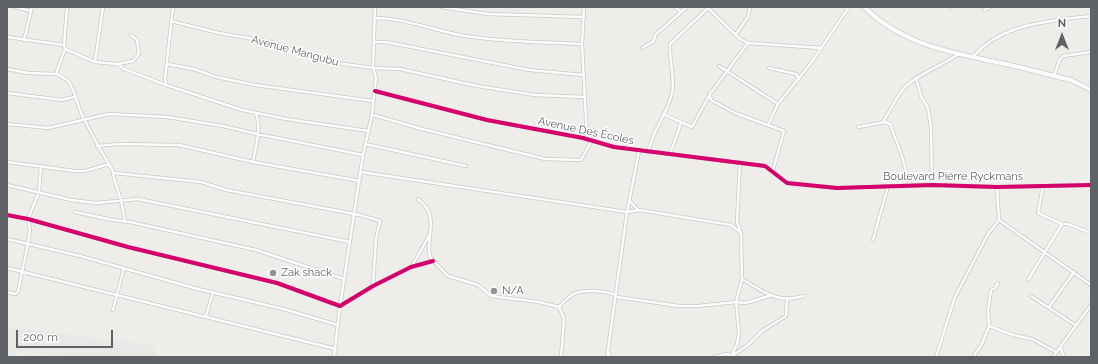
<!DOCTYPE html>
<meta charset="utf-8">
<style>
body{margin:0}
#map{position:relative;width:1098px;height:364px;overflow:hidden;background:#eeede9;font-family:Raleway,sans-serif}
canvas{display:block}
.frame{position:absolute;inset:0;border:8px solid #5e6166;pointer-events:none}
.north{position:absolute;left:1042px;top:16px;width:40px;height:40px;-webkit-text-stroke:3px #fff;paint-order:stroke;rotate:0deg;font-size:11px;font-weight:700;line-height:16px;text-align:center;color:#5e6166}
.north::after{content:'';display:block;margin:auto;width:14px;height:18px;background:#5e6166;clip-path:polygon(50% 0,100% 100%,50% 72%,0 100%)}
.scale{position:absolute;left:16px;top:330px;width:97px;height:18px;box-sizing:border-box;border:2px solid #5e6166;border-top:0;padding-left:5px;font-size:12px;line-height:14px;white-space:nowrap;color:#5e6166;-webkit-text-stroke:3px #fff;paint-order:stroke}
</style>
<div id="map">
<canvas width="1098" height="364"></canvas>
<div class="frame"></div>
<div class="north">N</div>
<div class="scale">200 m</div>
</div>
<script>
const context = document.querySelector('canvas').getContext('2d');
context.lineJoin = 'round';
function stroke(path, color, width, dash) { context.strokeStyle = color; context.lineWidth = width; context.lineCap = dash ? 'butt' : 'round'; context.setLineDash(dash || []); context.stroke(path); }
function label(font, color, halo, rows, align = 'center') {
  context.font = font + ' Raleway,sans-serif'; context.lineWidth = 3; context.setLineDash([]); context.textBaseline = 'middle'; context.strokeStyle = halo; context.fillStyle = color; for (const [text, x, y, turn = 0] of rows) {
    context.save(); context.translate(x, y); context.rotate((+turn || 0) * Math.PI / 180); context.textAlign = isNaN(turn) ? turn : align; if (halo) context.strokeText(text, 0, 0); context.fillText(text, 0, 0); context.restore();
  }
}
stroke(new Path2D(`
 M949,7L951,10`), '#bfdcf6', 1);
stroke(new Path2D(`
 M7,346L11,357`), '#e8e8e6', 9);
stroke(new Path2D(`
 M7,338L145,355`), '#e8e8e6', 22);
const street = new Path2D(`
 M15,7L31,11
 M67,7L64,45L65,49L56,74C60,76 65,78 69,82C75,90 78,109 84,119C93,137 103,155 114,173L113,175L121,200L125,222
 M441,7L488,14L584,17
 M584,7L582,44L587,139
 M675,7L681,12
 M707,7L740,39L748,43L821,48
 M984,10L991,7
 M375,18C405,18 435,31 465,36C503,42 543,42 582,44
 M171,21L219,33L271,42L330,62L373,68L400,69L477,86L535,95L585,97
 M736,34L748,17L750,7
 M7,37L64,45
 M24,40L32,7
 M374,42H386L529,70L584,75
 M642,48L654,41L655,35L687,7
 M65,49L95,62L118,64L124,69L166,85L242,110L286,119L369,131
 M973,57C1001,23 1051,21 1091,16
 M95,62L103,7
 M118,64L133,61L139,54L137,40L131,35
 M167,64L194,69L216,77L255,85L373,101
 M719,66L778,104
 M769,68L796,74L799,79
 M7,69L28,73L56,74
 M1054,76L1059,61L1063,56L1091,52
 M916,78L921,96L928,108L931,128L932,185
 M166,85L165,79L173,7
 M375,91L487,120L583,138L614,147L765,166L787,183L837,188L932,185L997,187L1091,185
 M7,93L62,100L74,97
 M710,96L711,100L735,113L784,131L773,170
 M663,114L692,127L710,94L748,43
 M373,115L422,129L545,159L581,160L592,140
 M885,122L884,120C892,109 896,96 906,86C920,73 941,66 957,55
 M7,124L48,128L109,114L167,117L223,126L257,134L363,155
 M768,125L778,104L811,63L849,7
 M858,127L885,122L890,124L901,153L910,185
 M365,144L466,166
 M97,146L119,144L179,145L253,162L360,181
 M648,152C653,130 665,117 671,97C676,81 669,61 670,44L708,8
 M670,154L681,123
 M7,162L75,171H85L109,164
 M253,162C255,148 262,128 256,114
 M361,172L627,212L639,210L731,225L741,233
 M114,173L201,182L226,190L360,215L380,221L376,238L373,286
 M7,185L71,200L96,203L138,199L350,242
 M1043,186L1038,213L1062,224H1068L1091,233
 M418,199C441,217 425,235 430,257L448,276L478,285L491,296L539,302L559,307L564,319L561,357
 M630,201L638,210
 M75,212L113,220L130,222L256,250L344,279
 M7,215L28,219L128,247L277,283L340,306L373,286L411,267L433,261
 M999,220L1091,285
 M7,239L80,256L194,288L283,309L338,325
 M873,240L888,186
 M412,266L430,234
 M7,268L336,349
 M742,279C764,292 777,304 804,296
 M1028,280L1062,224
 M7,292L15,294L18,292L28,243L30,229L28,219L39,192L41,166
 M1031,296L1075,325
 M559,307C564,302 569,295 576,293C585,290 611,290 617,297L679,306H698L736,302L746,303L772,295
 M1049,307L1074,272
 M113,310L124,268
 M206,316L213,292
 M989,326L1013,335L1032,339L1056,352
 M1060,347L1064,357
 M608,352L611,357
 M733,355L748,345L762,331L786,316L787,300
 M334,357L340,306L363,155L372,115L376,77L373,68L375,7
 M607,357L627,212L639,151
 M714,357L727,354L737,357
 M731,357L737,344L739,333L736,302L742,279L741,233L737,222L740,162
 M936,357L955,297L988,234L999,220L997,187
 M973,357L982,344L989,326L988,310L991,290L995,288L998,283
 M1053,357L1091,305`);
const secondary = new Path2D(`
 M864,7C904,46 954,53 1006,64C1028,69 1049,75 1071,80L1091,90`);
stroke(street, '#cac9c9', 4);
stroke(secondary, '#cacbcb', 5.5);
stroke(street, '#fcfcfc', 2.5);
stroke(secondary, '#fcfcfc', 4);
stroke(new Path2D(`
 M375,91L487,120L583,138L614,147L765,166L787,183L837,188L932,185L997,187L1091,185
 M7,215L28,219L128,247L277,283L340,306L373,286L411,267L433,261`), '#d6006c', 4);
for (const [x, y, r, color] of [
 [273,273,4,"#909294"],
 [494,291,4,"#909294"]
]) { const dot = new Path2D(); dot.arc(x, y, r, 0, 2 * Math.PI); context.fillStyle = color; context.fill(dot); stroke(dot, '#fff', 1.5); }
label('11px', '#5e6166', '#fff', [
 ["Avenue Mangubu",295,51,15],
 ["Avenue Des Écoles",586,131,12],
 ["Boulevard Piérre Ryckmans",953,177]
]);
label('11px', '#5e6166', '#fff', [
 ["Zak shack",281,273],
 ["N/A",502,291]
], 'left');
</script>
